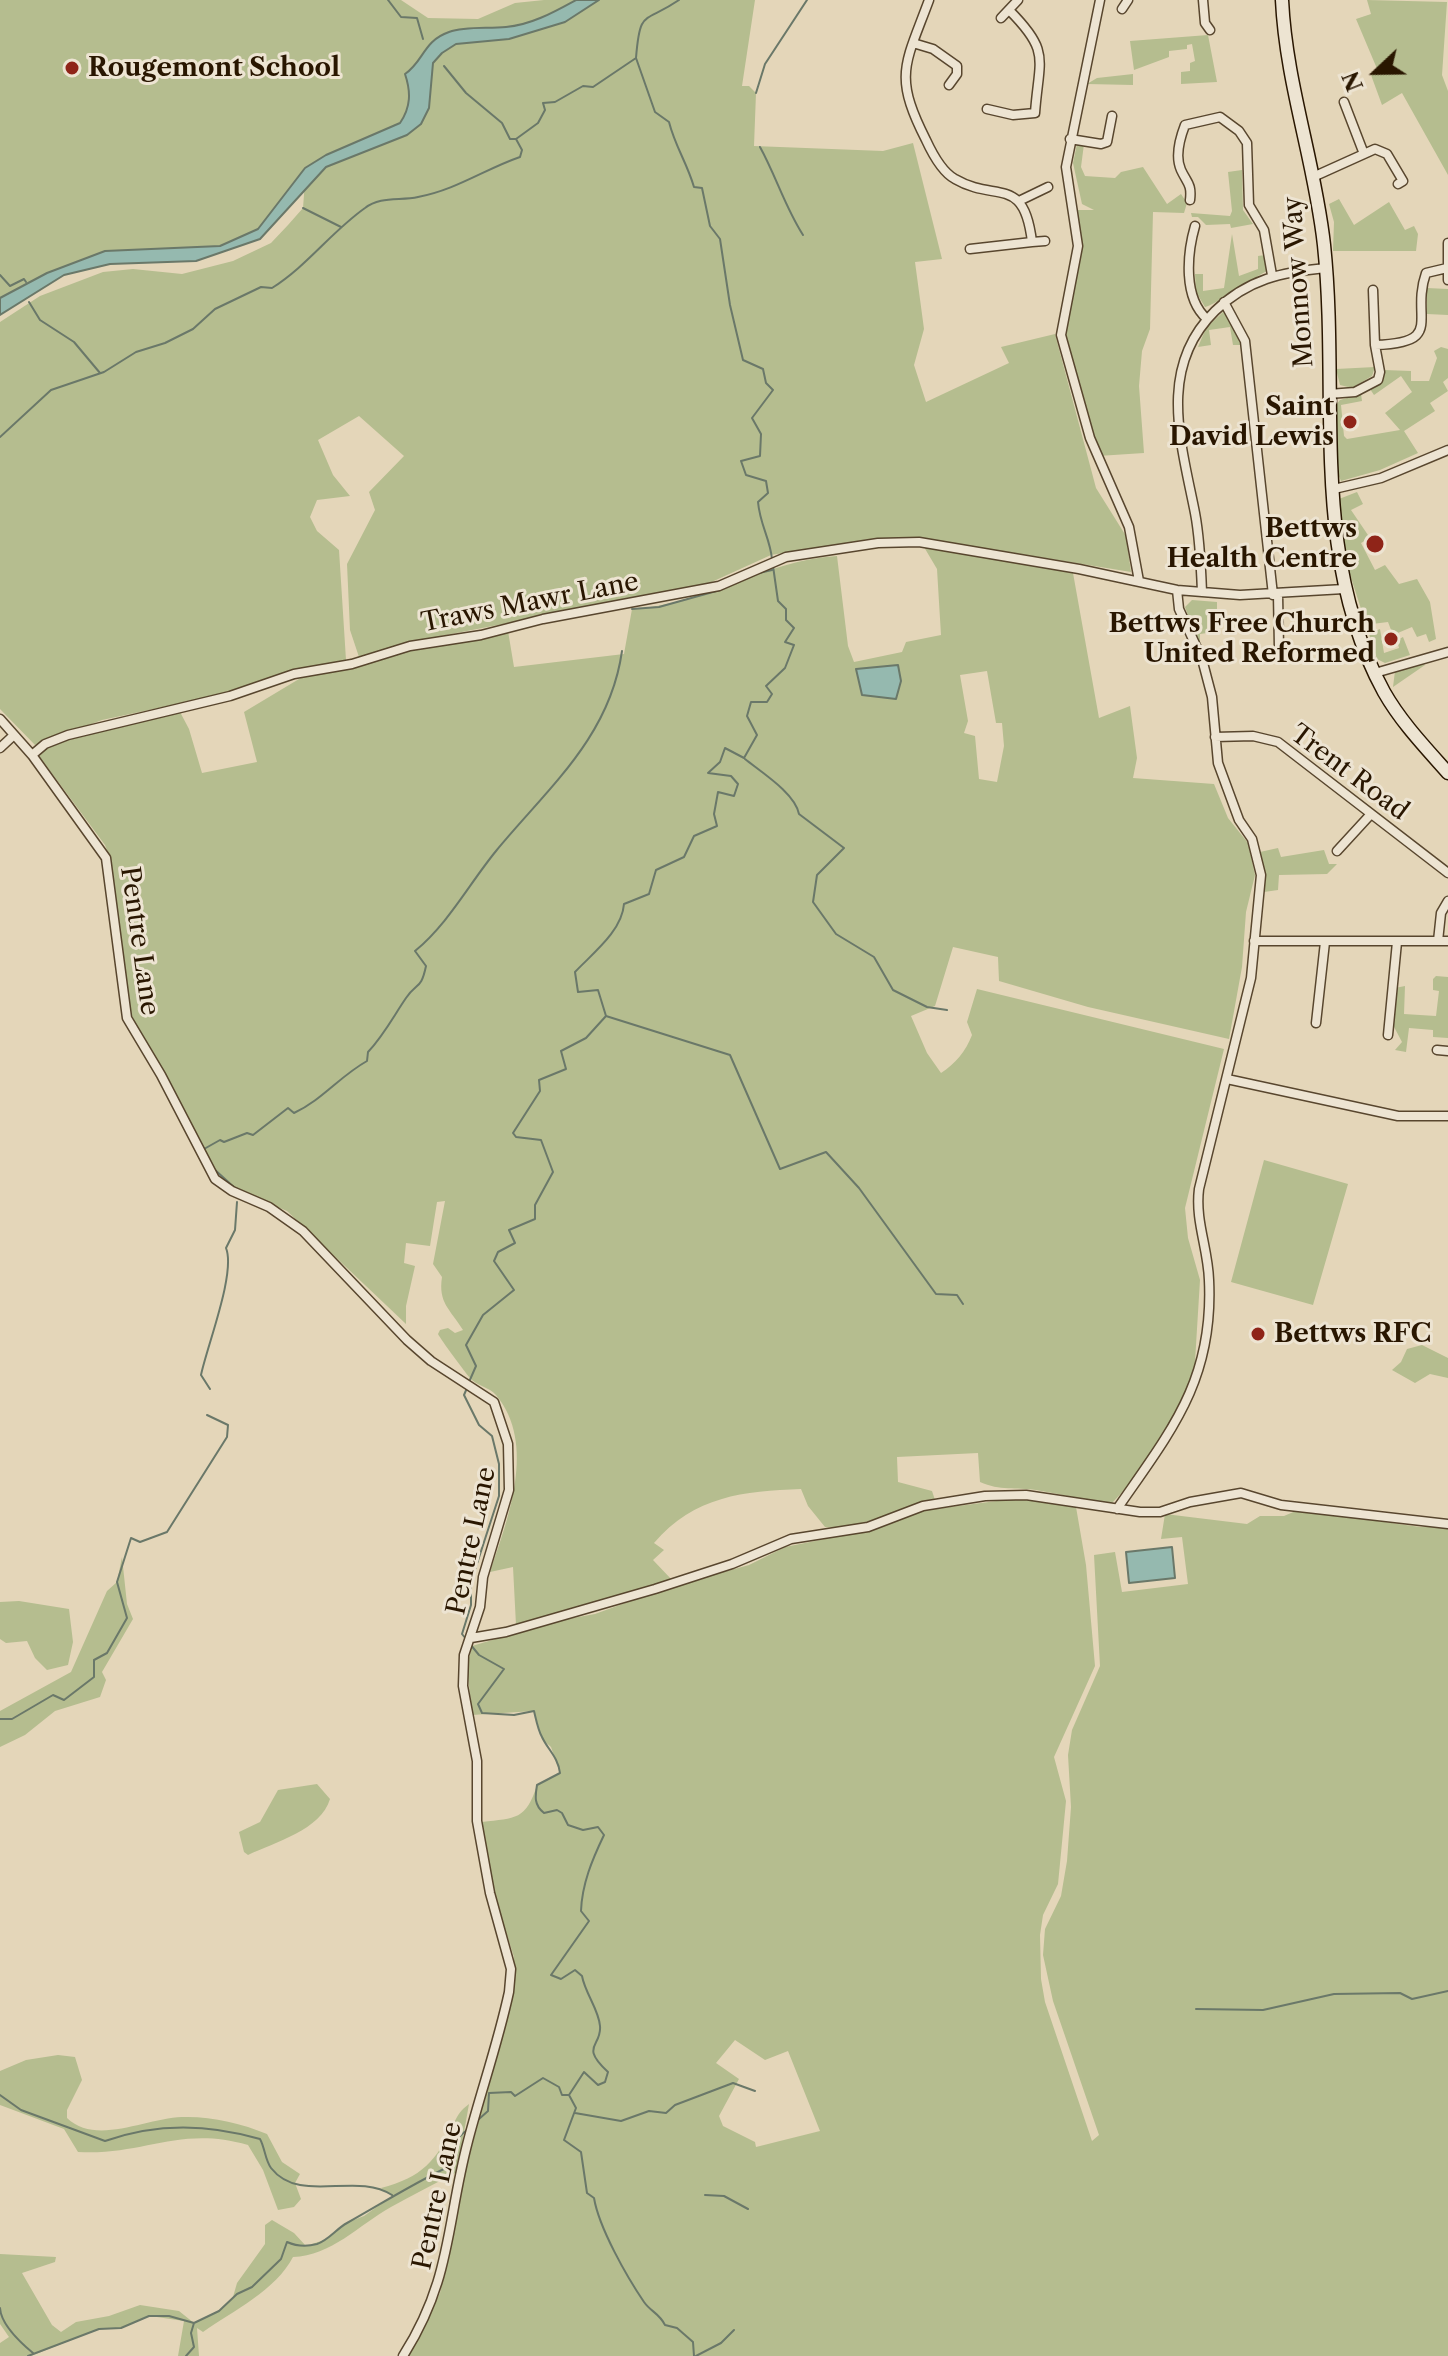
<!DOCTYPE html>
<style>
body{margin:0}
#map{position:relative;width:1448px;height:2356px;overflow:hidden;background:#e4d6b9;font-family:"Libre Caslon Text",serif}
canvas{display:block}
.north{position:absolute;left:1336px;top:32px;width:80px;height:80px;-webkit-text-stroke:6px #ede4d2;paint-order:stroke;rotate:248deg;font-size:22px;font-weight:700;line-height:32px;text-align:center;color:#291600}
.north::after{content:'';display:block;margin:auto;width:28px;height:36px;background:#291600;clip-path:polygon(50% 0,100% 100%,50% 72%,0 100%)}
</style>
<div id="map">
<canvas width="1448" height="2356"></canvas>
<div class="north">N</div>
</div>
<script>
const context = document.querySelector('canvas').getContext('2d');
context.lineJoin = 'round';
function fill(path, color) { context.fillStyle = color; context.fill(path, 'evenodd'); }
function stroke(path, color, width, dash) { context.strokeStyle = color; context.lineWidth = width; context.lineCap = dash ? 'butt' : 'round'; context.setLineDash(dash || []); context.stroke(path); }
function label(font, color, halo, rows, align = 'center') {
  context.font = font + ' "Libre Caslon Text",serif'; context.lineWidth = 6; context.setLineDash([]); context.textBaseline = 'middle'; context.strokeStyle = halo; context.fillStyle = color; for (const [text, x, y, turn = 0] of rows) {
    context.save(); context.translate(x, y); context.rotate((+turn || 0) * Math.PI / 180); context.textAlign = isNaN(turn) ? turn : align; if (halo) context.strokeText(text, 0, 0); context.fillText(text, 0, 0); context.restore();
  }
}
fill(new Path2D(`
 M0,0H401L428,18L478,19L515,3L544,0H755L742,86H749L756,93L754,146L883,151L913,143L942,259L915,262L924,329L914,365L926,402L1009,363L1001,347L1055,334L1096,488L1126,536L1131,572L935,540L870,539L771,555L705,585L415,641L359,657L350,630L347,564L375,510L369,492L404,456L359,416L318,440L333,475L350,496L317,500L310,517L317,531L339,550L346,660L210,697L102,720L35,745L0,709V322L40,296L103,272L133,269L182,274L233,261L271,243L288,225L303,208L305,181L298,177L273,213L258,229L220,246L105,251L47,273L0,298Z
 M1367,0L1447,2L1442,75L1448,91V175L1402,93L1382,105L1371,75L1378,71L1356,19L1371,14Z
 M1208,35L1217,82L1181,84V72L1190,71V63L1195,61L1192,44L1187,45V49L1169,51V57L1134,70L1130,41Z
 M1133,74V85L1087,84L1097,78Z
 M1077,144H1084L1081,167L1085,176L1115,178L1121,172L1143,167L1167,204L1181,194L1187,203L1184,213L1153,212L1150,329L1142,351L1139,386L1144,453L1098,456L1061,335L1078,246L1072,210H1094L1082,204L1073,163Z
 M1242,170L1243,210L1253,224L1231,228L1230,224L1206,225L1198,217H1192L1191,213L1230,216L1232,211L1228,172Z
 M1339,199L1354,225L1389,202L1405,230L1414,226L1418,234L1416,251H1333L1334,222L1329,204Z
 M1232,234L1239,276L1258,269V256L1265,255L1267,271C1253,278 1213,306 1205,307L1196,292L1195,274H1203V291L1224,288Z
 M1427,288L1448,289V315L1427,314Z
 M1223,312L1228,314L1242,345H1233L1230,327L1209,330L1211,345L1198,347L1206,328Z
 M1441,347L1448,349V378L1443,382L1448,391L1430,403L1435,411L1404,431L1418,453L1380,470L1341,481L1335,467V406L1340,400L1361,394L1362,401L1341,405L1344,436L1347,439L1400,430L1385,413L1412,392L1401,376L1374,395L1370,389L1384,378V370L1411,371V381H1429L1437,358L1434,351Z
 M1375,367L1372,376L1352,388L1340,385L1336,369Z
 M1357,492L1363,504L1351,510L1370,538L1361,543L1375,570L1385,565L1399,584L1417,579L1430,602L1436,639L1429,642L1426,634L1417,637L1412,627L1393,635L1388,622L1372,624L1375,631L1380,629L1384,653L1399,648L1397,640L1403,637L1410,655L1385,663L1377,659L1347,565L1339,499Z
 M924,547L1073,573L1099,718L1130,706L1137,758L1133,778L1214,784L1228,818L1248,843L1255,875L1246,912L1242,967L1229,1039L1088,1007L999,981L998,957L953,947L935,1006L911,1016L927,1053L941,1073C955,1064 966,1051 972,1035L967,1022L977,989L1224,1049L1185,1208L1188,1238L1200,1280L1193,1394L1146,1467L1112,1503C1085,1501 1062,1494 1036,1490C1016,1487 1000,1491 980,1482L978,1453L897,1457L898,1482L932,1491L936,1503C898,1505 864,1531 825,1527L808,1506L801,1489C744,1491 694,1496 654,1543L664,1550L653,1560L672,1580L516,1625L513,1567L490,1572C508,1519 537,1444 496,1395C489,1387 477,1386 470,1378C465,1372 441,1340 438,1334L440,1330L448,1328L455,1333L463,1330C450,1309 438,1303 442,1277L433,1264L445,1201L437,1202L430,1246L406,1243L404,1263L415,1266L406,1306V1324L287,1211L237,1190L208,1162L132,1016L125,991L111,861L105,845L39,756L48,747L64,741L180,712L189,729L202,773L257,762L244,712L304,676L348,669L413,649L508,631L514,667L624,654L632,609C704,605 765,560 837,556L848,646L854,662L902,652L906,642L941,635L937,569ZM987,671L996,723H1002L1004,746L997,782L979,779L975,736L964,733L968,721L960,675Z
 M1192,600L1217,602V614L1207,616V633L1200,634V649L1185,607Z
 M1421,662L1425,665L1393,687L1395,671Z
 M1278,848L1281,857L1324,850L1329,864H1337L1327,874L1279,875L1278,890L1264,892L1260,852Z
 M1436,976L1448,977V1038L1433,1037V1030L1409,1028L1406,1052L1395,1050L1402,1042L1393,1025L1395,988L1405,986L1404,1014L1436,1016L1439,991L1433,990V979Z
 M1264,1160L1348,1184L1313,1305L1231,1282Z
 M1422,1345L1448,1358V1378L1430,1374L1415,1383L1392,1370L1401,1362L1407,1349Z
 M1004,1500H1048L1076,1507L1086,1565L1095,1666L1054,1757L1066,1801L1058,1884L1043,1915L1040,1935L1041,1979L1045,2002L1092,2141L1099,2135L1053,2001L1043,1955L1045,1929L1061,1896L1067,1861L1071,1807L1068,1755L1072,1730L1100,1666L1094,1555L1115,1552L1122,1592L1188,1584L1182,1537L1161,1539L1165,1514L1247,1524L1260,1516H1284L1298,1510L1420,1527H1448V2356H408L440,2293L461,2186L509,2010L514,1957L494,1894L482,1822C516,1818 526,1820 537,1785L560,1773L551,1747L542,1739L534,1711L472,1715L467,1666L472,1646L556,1621L595,1614L669,1587L749,1565L785,1547L870,1530L920,1511ZM735,2040L765,2060L788,2051L820,2131L756,2147L755,2142L723,2126L719,2116L739,2079L716,2063Z
 M122,1557L127,1604L133,1619L102,1672L106,1680L100,1697L55,1711L25,1735L0,1747V1711L71,1672L107,1591L117,1582Z
 M19,1601L69,1609L73,1642L68,1665L47,1670L35,1658L27,1641L6,1643L0,1639V1602Z
 M317,1784L330,1799C321,1830 275,1842 248,1855L244,1852L239,1832L260,1822L278,1790Z
 M58,2055L75,2057L82,2080L67,2110V2118C96,2146 146,2118 182,2117C210,2116 241,2123 267,2134L282,2162L300,2174L295,2183L301,2199L294,2207L278,2210L263,2170L248,2145C180,2125 143,2156 78,2152L64,2129L0,2105V2071L26,2060Z
 M469,2104L457,2172C435,2184 412,2195 391,2207C359,2225 331,2256 293,2257C276,2290 233,2311 203,2332L197,2328L199,2356H178L184,2321L150,2316L121,2328L99,2329L31,2356H0V2343L9,2337L0,2324V2254L56,2257L55,2262L22,2273L52,2325L61,2332L76,2322L109,2316L140,2305L179,2311L194,2323L219,2311L233,2297L237,2283L265,2244V2225L272,2220L294,2233L306,2246L327,2239L346,2223L364,2216L392,2196L381,2188C422,2177 436,2162 454,2123C459,2113 460,2111 469,2104Z`), '#b5bd8f');
const water = new Path2D(`
 M576,0H599L565,22L509,39L456,44L442,53L433,63L429,108L421,124L407,135L326,167L260,239L196,261L110,264L64,275L0,315V298L47,273L105,251L220,246L258,229L305,168L326,155L400,123C411,107 411,92 405,74C424,61 423,41 449,32C466,26 488,29 506,27C531,25 554,12 576,0Z
 M898,665L901,681L896,699L862,695L856,669Z
 M1172,1547L1175,1578L1129,1583L1126,1552Z`);
fill(water, '#95b9af');
stroke(water, '#6a7869', 2);
stroke(new Path2D(`
 M388,0L401,17L417,18L423,39
 M636,58L655,112L669,122C675,146 687,163 694,187L702,188L710,226L720,239L730,305L743,360L763,369L766,383L773,390L752,418L761,434L760,456L741,461L746,475L766,481L768,493L758,502C760,525 770,538 772,559
 M444,66L466,93L502,123L510,139H516
 M756,93L765,64L807,0
 M760,147C776,176 785,207 803,235
 M303,208L341,227
 M0,275L10,286L24,279L26,282
 M29,302L40,320L74,342L100,373
 M0,437L51,390L104,372L136,352L165,343L193,329L215,309L261,287L272,288C307,266 331,232 365,208C380,196 400,201 418,197C456,190 485,169 520,157L522,150L516,139L538,123L545,110L543,103L555,102L583,86L593,87L636,58C640,8 644,24 679,0
 M759,573L772,570
 M632,609L659,607L720,590
 M745,759C761,772 795,793 799,814L844,848L817,875L813,902L836,934L874,957L893,990L927,1007L947,1010
 M606,1016L730,1055L780,1169L826,1152L859,1188L936,1294L957,1295L963,1304
 M204,1149L220,1140L224,1142L247,1133L253,1135L288,1108L294,1113C322,1100 340,1076 367,1061L368,1052C384,1035 393,1017 406,998C417,982 421,990 426,966L415,951C448,924 469,884 496,851C548,788 610,737 622,651
 M214,1169L236,1189
 M469,1382L476,1366L466,1345L483,1315L514,1290L494,1261L498,1252L515,1243L509,1230L535,1219V1205L553,1172L541,1140L516,1137L513,1133L540,1091L539,1080L566,1069L561,1051L586,1038L606,1016L598,990L578,992L575,972C593,953 622,931 624,904L649,894L656,870L684,857L694,836L717,826L714,814L718,792L734,796L738,784L731,776L708,773L720,762L725,748L744,758L757,735L747,716L751,702H767L772,694L766,686L785,668L794,645L785,642L794,628L786,620V609L778,601L773,566
 M210,1389L201,1375C207,1346 236,1273 226,1248L235,1230L237,1202
 M466,1639L462,1634L471,1605V1582L499,1496V1464L492,1436L479,1425L464,1395L467,1388
 M470,1644L479,1655L504,1669L478,1704L482,1713L514,1715L534,1711C536,1719 538,1730 542,1737C548,1750 558,1757 560,1773L537,1785C535,1797 534,1805 544,1813L557,1810L562,1813L568,1825L583,1830L598,1827L604,1835C592,1860 582,1884 581,1911L589,1921L551,1975L561,1979L575,1970L582,1976C585,1993 599,2010 600,2026C602,2047 579,2045 608,2072L605,2082L598,2085L584,2072L569,2095L576,2108L564,2140L581,2152L587,2193L594,2198C599,2228 627,2277 644,2302C651,2312 659,2313 665,2325L677,2328L693,2342L694,2356
 M0,1719H12L53,1695L64,1700L94,1677V1660L107,1653L127,1618L117,1582L131,1538L140,1542L167,1532L227,1437L228,1425L207,1415
 M1196,2009L1263,2010L1334,1994L1400,1993L1412,1999L1448,1991
 M0,2095L21,2110L105,2141C155,2123 209,2124 260,2139C265,2148 265,2160 271,2168C300,2205 356,2171 392,2195
 M575,2113L621,2121L649,2111L666,2113L675,2105L733,2083L755,2091
 M479,2119L488,2111L489,2093L511,2092L515,2096L543,2078L559,2087L562,2095H568
 M705,2195L724,2196L748,2209
 M0,2308C1,2324 21,2343 33,2353
 M28,2356L99,2329L121,2328L149,2316H169L194,2323L219,2311L237,2294L252,2287L281,2259L287,2242C296,2246 306,2247 317,2244C329,2240 336,2229 347,2223C381,2204 414,2183 450,2166L452,2143L468,2129
 M186,2356L194,2347L191,2333L194,2323
 M696,2356L721,2343L734,2330`), '#6a7869', 2);
const street = new Path2D(`
 M929,0C905,65 893,75 926,140C932,153 942,172 955,179C996,203 1024,174 1032,242L970,249
 M1100,0L1066,167L1078,246L1061,335L1090,438L1129,527L1139,581
 M1203,0L1205,23L1210,30
 M1122,9L1128,0
 M1001,18L1018,0
 M913,43L933,49L957,66V74L949,85
 M987,109L1013,115L1035,113C1039,58 1051,52 1009,10
 M1070,139L1101,144L1107,142L1112,116
 M1364,154L1375,149L1387,154L1403,181L1398,184
 M1313,177L1364,154L1344,102
 M1190,200C1192,184 1187,183 1181,170C1175,157 1180,138 1185,125L1220,117L1239,131L1247,143L1249,205L1264,230L1272,275
 M1019,201L1048,187
 M1195,226C1187,254 1183,298 1207,319
 M1032,242L1045,241
 M1448,280V243
 M1224,302L1245,341L1273,595
 M1375,345C1446,343 1410,318 1426,273L1447,268
 M1329,394L1355,392L1378,380L1380,372L1375,345L1373,290
 M1334,489L1381,478L1448,450
 M1202,592C1201,566 1200,539 1195,513C1181,442 1157,368 1215,311C1248,279 1282,272 1326,268
 M1278,594L1279,648L1283,655
 M1375,673L1448,652
 M0,719L32,755L106,858L127,1018L161,1075L215,1179L232,1191L269,1207L303,1231L407,1340L431,1361L494,1402L508,1444L509,1490L483,1577L480,1607L464,1655L463,1686L477,1761V1821L490,1893L511,1969L509,1992C498,2043 481,2091 468,2141C446,2224 452,2279 403,2356
 M1215,737L1253,736L1278,742L1448,873
 M0,748L14,735
 M32,755L45,744L68,735L230,696L294,674L352,664L410,646L481,635L543,619L719,586L786,557L878,543L919,542L1079,569L1177,590L1240,595L1344,589
 M1337,851L1371,814
 M1254,941H1448
 M1438,941L1441,913L1448,901
 M1316,1023L1325,942
 M1388,1035L1397,942
 M1437,1050L1448,1051
 M1227,1079L1398,1116H1448
 M1117,1509C1170,1432 1214,1381 1209,1280C1208,1248 1195,1221 1199,1189L1251,978L1261,875L1252,839L1239,820L1218,763L1212,697L1202,659L1179,609L1177,590
 M471,1638L506,1632L655,1589L732,1564L791,1539L868,1527L923,1506L985,1496L1026,1495L1140,1512H1160L1190,1502L1241,1493L1281,1505L1448,1524`);
const secondary = new Path2D(`
 M1282,0C1286,84 1315,162 1324,245C1340,396 1308,553 1384,692C1401,722 1425,747 1448,773`);
stroke(street, '#58462e', 11);
stroke(secondary, '#291600', 15);
stroke(street, '#ede4d2', 8);
stroke(secondary, '#ede4d2', 12);
for (const [x, y, r, color] of [
 [72,68,8,"#8f2418"],
 [1350,422,8,"#8f2418"],
 [1375,544,10,"#8f2418"],
 [1391,639,8,"#8f2418"],
 [1258,1334,8,"#8f2418"]
]) { const dot = new Path2D(); dot.arc(x, y, r, 0, 2 * Math.PI); context.fillStyle = color; context.fill(dot); stroke(dot, '#ede4d2', 3); }
label('bold 26px', '#291600', '#ede4d2', [
 ["Rougemont School",88,68,"left"],
 ["Saint",1334,407],
 ["David Lewis",1334,437],
 ["Bettws",1357,529],
 ["Health Centre",1357,559],
 ["Bettws Free Church",1375,624],
 ["United Reformed",1375,654],
 ["Bettws RFC",1274,1334,"left"]
], 'right');
label('26px', '#291600', '#ede4d2', [
 ["Monnow Way",1299,282,-94],
 ["Traws Mawr Lane",530,603,-11],
 ["Trent Road",1349,773,37],
 ["Pentre Lane",139,941,82],
 ["Pentre Lane",472,1541,-78],
 ["Pentre Lane",438,2196,-78]
]);
</script>
